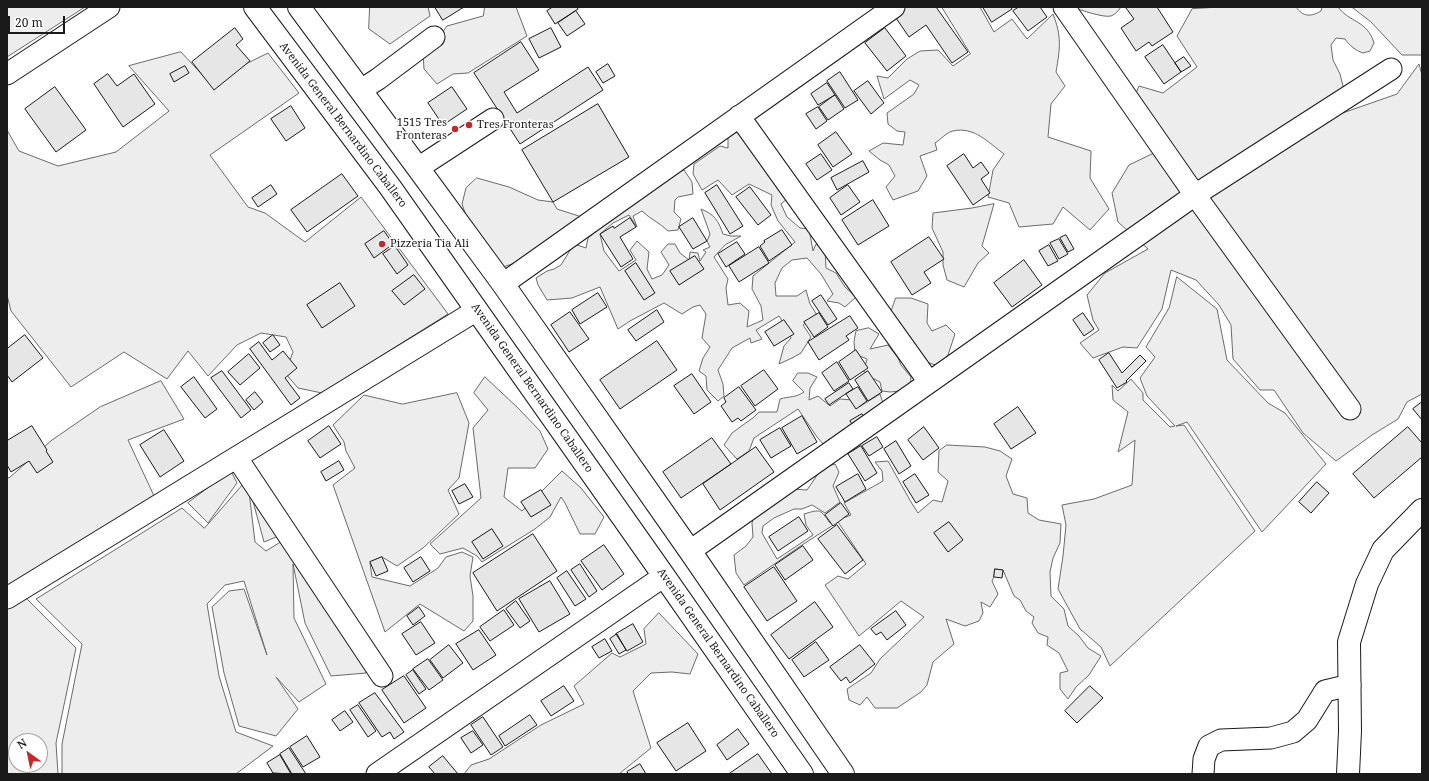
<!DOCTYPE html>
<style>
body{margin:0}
#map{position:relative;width:1429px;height:781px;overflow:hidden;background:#fff;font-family:"Noto Serif",serif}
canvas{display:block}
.frame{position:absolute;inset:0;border:8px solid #1a1a1a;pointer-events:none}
.north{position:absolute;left:8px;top:733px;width:40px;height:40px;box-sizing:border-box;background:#fff;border:1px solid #a3a3a3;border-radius:50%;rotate:327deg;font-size:11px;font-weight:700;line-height:16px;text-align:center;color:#1a1a1a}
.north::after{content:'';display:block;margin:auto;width:14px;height:18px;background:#c62828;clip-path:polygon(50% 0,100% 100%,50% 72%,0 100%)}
.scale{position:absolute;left:8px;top:16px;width:57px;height:18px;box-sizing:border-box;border:2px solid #1a1a1a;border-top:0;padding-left:5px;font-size:12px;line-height:14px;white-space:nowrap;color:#1a1a1a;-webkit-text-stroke:3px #fff;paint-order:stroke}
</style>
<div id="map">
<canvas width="1429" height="781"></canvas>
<div class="frame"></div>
<div class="north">N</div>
<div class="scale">20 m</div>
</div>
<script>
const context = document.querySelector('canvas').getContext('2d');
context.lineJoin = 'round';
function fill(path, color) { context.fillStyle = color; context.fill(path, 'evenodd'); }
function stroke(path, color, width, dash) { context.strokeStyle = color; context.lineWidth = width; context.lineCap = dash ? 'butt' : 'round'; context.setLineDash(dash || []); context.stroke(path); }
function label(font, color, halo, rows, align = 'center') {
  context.font = font + ' "Noto Serif",serif'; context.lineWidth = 3; context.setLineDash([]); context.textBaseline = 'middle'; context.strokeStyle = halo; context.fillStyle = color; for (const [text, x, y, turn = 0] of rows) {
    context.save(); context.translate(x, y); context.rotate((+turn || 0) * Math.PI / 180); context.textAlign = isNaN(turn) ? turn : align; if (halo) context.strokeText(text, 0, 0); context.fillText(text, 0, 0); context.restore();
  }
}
const green = new Path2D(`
 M7,7H85L7,57Z
 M370,7H428L430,16L390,44L369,29Z
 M485,7H516L527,36L468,73L453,74L437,84L424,69L423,53L434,44L447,26L483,16Z
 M942,7H980L994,32L1012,19L1027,39L1053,14C1062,37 1060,48 1056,72L1065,86L1051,104L1048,137L1091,151L1090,178L1109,209L1090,230L1063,207L1053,224L1019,227L1009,203L988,197L993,170L1004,154C989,143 974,126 953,131C947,132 940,140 935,143L937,150L920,156L927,176L918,191L893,200L886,187L895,176L889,165L880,160L869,151L883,143L903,145L905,132L897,131L888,124L887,113L914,94L919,85L910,80L884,99L877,76L888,78L907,59L920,51L938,50L953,66L970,54Z
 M1073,7H1121C1118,11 1116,14 1111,16C1104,18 1080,10 1073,7Z
 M1219,7H1296C1303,17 1311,17 1321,11L1322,7H1338C1350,23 1367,20 1374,43L1370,51L1363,53C1355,50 1350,46 1345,39L1336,38L1331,45L1333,60L1340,74L1344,90L1334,116L1397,94L1419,64L1422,75V394L1407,402L1398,419L1372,435L1336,461L1303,433L1274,390H1260L1233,359L1231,325L1219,305L1196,280L1171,270L1162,309L1137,348L1123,347L1093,358L1080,343L1099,330L1093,320L1087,295L1105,273L1148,249L1118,222L1112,193L1129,165L1158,151L1134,98L1139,86L1163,93L1197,67L1177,36L1192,9Z
 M1352,7H1422V55H1402L1371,22Z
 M181,52L209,82L268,53L299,93L210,155L248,207L265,213L305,242L361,197L448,314L322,393L298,388L285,373L293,352L286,337L261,333L237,345L208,376L188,351L167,379L124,352L71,387L11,311L7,295V130L19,151L58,166L116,152L169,111L129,66Z
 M742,127L795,192L781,204L787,217L800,228L809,229L813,251L816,244L825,250L826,268L836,273L845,287L856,297L845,307L839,303L827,301L833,294L821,274L807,258L792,260L782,268L775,283L776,296H797L806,290L810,304L817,315L803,325L811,337L801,353L792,358L779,364L784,346L791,338L788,330L779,316L756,330L762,339L751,343L750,338L732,348L718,370L723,384L724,396L718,401L707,390L706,376L699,371L703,358L710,347L702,338L706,314L700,305L693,307L682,314L664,303L630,321L618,329L600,287L572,298L547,300L538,285L536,278L547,271L554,269L561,265L574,244L586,248L588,238L666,173L684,170L692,182L693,194L678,197L675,200L674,212L681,219L678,230L668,231C660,223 650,219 642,211L633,216L637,227L629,215L613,223L600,234L604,251L619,271L636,260L630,250L637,241L649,252L647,269L652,279L662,275L669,265L661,252L668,244H675L680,253L689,260L690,252L698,253L700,261L706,252L703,250L710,247L707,241L710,234L701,209C715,215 718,220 723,234L731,236H741L725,245L714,257L728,279L726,288L728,305L740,303L749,311L747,327L763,320L761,306L752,289L753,276L795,242L778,221L771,205L772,195L749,184L732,195L718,180L702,190L693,174L694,164L720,146L728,148V135Z
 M477,178L509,187L538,200L553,202L557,209L588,219L518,262L503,267L472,233L462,204L466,188Z
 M994,204L982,246L989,253L978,263L964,287L947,280L943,265V252L932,228L933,213L972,208Z
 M1177,277L1217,309L1227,360L1268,403L1285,413L1326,464L1262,532L1187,422L1176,426L1184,425L1255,531L1110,666L1101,647L1080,629L1058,589L1063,556L1066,525L1062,505L1094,499L1132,485L1135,440L1118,452L1128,412L1113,400L1112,385L1118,391L1131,379L1143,393V400L1170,427L1175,426L1147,396L1140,378L1155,357L1146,347L1169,308Z
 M896,298H911L928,304L927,323L932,331L946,325L955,334L948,355L938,366L924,361L890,315Z
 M869,328L879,334L870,349L888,345L898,358L901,365L911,377L910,390L890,392L882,391L880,382L872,378L862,370L866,363L867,359L855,354L854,341L856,331Z
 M798,373H808L817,377L810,388L809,400L818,396L830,406L840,399L853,400L859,407L880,394L886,412L846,436L843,429L838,437L829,439L824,445L817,437L798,409L754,438L749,451L737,459L724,445L732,433L754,417L759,412H777L780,399C790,396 795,398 804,392L793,381Z
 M485,377L518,408L540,431L548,449L535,468H508L504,497L522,511L562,471L581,488L604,517L595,534H580L565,503L561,497L550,517L535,529L482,562L477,556L463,548L440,554L430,544L481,498L473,428L488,410L474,393Z
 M161,381L184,419L128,440L155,498L7,590V477L9,478L52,440L100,407Z
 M457,393L469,423L459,478L448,490L459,514L423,548L397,566L382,557L370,563L372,577L410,586L438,568L446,557L462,552L473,557L470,576L473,596V621L464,631L420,604L385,632L333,485L355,468L346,451L344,442L333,425L364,395L402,404Z
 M947,445L985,447L1000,451L1012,459L1006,476L1013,494L1027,498L1028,513L1039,520L1061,524L1060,543L1053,558L1050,572L1051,596L1064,609L1068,626L1079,636L1088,648L1101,656L1089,675L1076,687L1068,699L1060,689V673L1068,671L1059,653L1047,645L1048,637L1038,633L1032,623L1034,617L1026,611L1020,600L1014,596L1003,570L995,569L994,577L992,581L998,594L990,607L981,602L983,613L979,621L965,626L946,619L954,644L933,662L927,685L921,692L897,708H875L867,697L860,705L849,700L847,689L871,673L880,659L924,617L901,601L859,636L825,585L838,576L848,579L866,564L838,522L802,545L744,585L736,573L734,555L746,546L753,537L752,523L759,499L775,488L807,490L822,468L835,464L839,472L833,486L840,502L825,513L812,505L802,509H794L774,518L763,526L762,533L777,559L813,535L806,525L804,514C821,509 820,509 830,523L851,515L844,503L883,481L882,471L875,462L888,461L911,502L918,513L933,500L942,502L948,481L938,472L939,451Z
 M231,471L237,483L208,523L188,503Z
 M248,479L281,535L264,542L248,483L255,542L266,551L287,538L369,650L366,673L331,676L305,623L293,564L294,618L326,684L299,702L276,677L298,709L276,736L239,726L224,673L212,607L229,591L244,589L267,655L244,581L225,585L207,604L219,676L236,732L273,746L236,774H62V744L82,644L36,599L182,508L204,528Z
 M25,597L76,648L56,743L58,774H7V607ZM16,741H40V765H16Z
 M659,613L698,654L690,674L672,672L651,673L633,691L651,748L619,774H464L471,765L489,759L541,725L584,704L574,686L612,653L620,657L646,644L644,629Z`);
fill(green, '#ededed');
stroke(green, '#6a6a6a', 1);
const building = new Path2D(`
 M435,7H464L443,20Z
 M553,7H577L578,9L555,24L547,11Z
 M904,7H936L968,52L952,63L926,25L909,37L894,15Z
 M983,7H1011L1012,9L992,22Z
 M1019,7H1040L1047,17L1028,31L1013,11Z
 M1127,7H1157L1173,32L1152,46L1149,42L1136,51L1121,28L1134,19L1126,8Z
 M576,11L585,24L567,36L558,23Z
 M235,28L243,39L236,45L250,61L214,90L192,62Z
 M551,28L561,47L539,58L529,39Z
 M885,28L906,56L887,71L865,43Z
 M521,42L539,70L504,92L517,113L588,67L603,90L520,144L474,73Z
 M1163,45L1181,72L1164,84L1145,57Z
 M1184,57L1191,66L1181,72L1175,63Z
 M608,64L615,76L603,83L596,72Z
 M185,66L189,73L174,82L170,74Z
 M840,72L858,100L845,108L827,81Z
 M108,74L117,86L134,74L155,104L123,127L94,84Z
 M868,81L884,103L871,114L854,91Z
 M827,83L835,95L818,105L811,94Z
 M55,87L86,130L56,152L25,109Z
 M452,87L467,109L443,125L428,103Z
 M835,95L844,109L828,120L819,107Z
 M598,104L629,157L553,202L522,150Z
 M291,106L305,128L286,141L271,119Z
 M818,107L827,121L816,129L806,114Z
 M836,132L852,154L833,167L818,145Z
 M821,154L832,170L817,180L806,164Z
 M964,154L973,168L981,162L989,173L981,179L990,193L973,205L947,166Z
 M863,161L869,172L837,190L831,178Z
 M342,174L358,196L307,232L291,210Z
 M271,185L277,194L258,207L252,198Z
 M717,185L743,226L730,234L705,193Z
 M848,185L860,202L841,215L830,198Z
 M750,187L771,215L758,225L736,197Z
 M873,200L889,226L858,245L842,220Z
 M630,218L636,227L620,237L633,259L621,267L600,234L613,226L614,228Z
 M693,218L707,241L693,249L679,227Z
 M782,230L792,245L769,261L760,246L765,242L764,241Z
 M384,231L393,244L374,258L365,244Z
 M1066,235L1074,249L1068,252L1060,238Z
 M929,237L944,259L924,272L931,283L912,295L891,262Z
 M1059,239L1068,254L1059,259L1050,243Z
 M737,242L745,254L726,267L718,254Z
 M1049,245L1058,261L1048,266L1039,251Z
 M395,246L408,265L397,274L383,254Z
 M759,247L769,263L739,282L729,266Z
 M695,256L704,269L679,285L670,271Z
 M1024,260L1042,285L1012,307L994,283Z
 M636,263L655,293L644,300L625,271Z
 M414,275L425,289L404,305L392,291Z
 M340,283L355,306L322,328L307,305Z
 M598,293L607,307L580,324L572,310Z
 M821,295L837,319L828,325L812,301Z
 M657,310L664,322L636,341L628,330Z
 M570,312L589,339L569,352L551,325Z
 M819,313L828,327L814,337L804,322Z
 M1083,313L1094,329L1084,336L1073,320Z
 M850,316L858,328L846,336L849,340L819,360L808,342Z
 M784,320L794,334L774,346L765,332Z
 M25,335L43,358L12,382L7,375V349Z
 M273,335L280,345L270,352L263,343Z
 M657,341L677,370L620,409L600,380Z
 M259,342L272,360L283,351L297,368L285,378L300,398L291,405L250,349Z
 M856,350L868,368L850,380L839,362Z
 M1109,353L1122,373L1140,355L1146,361L1126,381L1127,382L1117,388L1099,360Z
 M249,354L260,368L240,385L228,372Z
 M837,362L849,381L834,391L822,373Z
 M764,370L778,389L755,406L741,386Z
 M222,371L251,410L241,418L211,378Z
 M868,371L882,392L868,401L855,380Z
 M692,374L711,402L694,414L674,386Z
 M194,377L217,409L205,418L181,387Z
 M849,383L853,389L829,405L825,399Z
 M739,387L756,410L741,421L738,418L732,422L721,406L726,402L724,398Z
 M858,387L867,401L856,409L846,394Z
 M255,392L263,402L254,410L246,400Z
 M1422,402V420L1413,409Z
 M1018,407L1036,433L1011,449L994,424Z
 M862,414L865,418L853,426L850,421Z
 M802,416L817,442L797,454L782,428Z
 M32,426L47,450L46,451L53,462L37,473L29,461L11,472L7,465V441Z
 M329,426L341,444L320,458L308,441Z
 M924,427L939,448L923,460L908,440Z
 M1408,427L1422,443V457L1374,498L1353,474Z
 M780,428L791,446L771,458L760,440Z
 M164,430L184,461L160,477L140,445Z
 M877,437L883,447L869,456L862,446Z
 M712,438L731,464L681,498L663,472Z
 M896,441L911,466L899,474L884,449Z
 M861,446L877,473L865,481L848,454Z
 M756,447L774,472L720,510L703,484Z
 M339,461L344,470L326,481L321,472Z
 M858,474L866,489L845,502L836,487Z
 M915,474L929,495L916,503L903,482Z
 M1317,482L1329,493L1311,513L1299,502Z
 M465,484L473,497L459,504L452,491Z
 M541,490L551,505L531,517L521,502Z
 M841,503L849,514L833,526L825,515Z
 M799,517L808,531L778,551L769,537Z
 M949,522L963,540L948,552L934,533Z
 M837,525L863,560L845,574L818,539Z
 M492,529L503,546L483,559L472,542Z
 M533,534L557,571L497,611L473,573Z
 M604,545L624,574L602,590L581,561Z
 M803,546L813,560L785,580L775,565Z
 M382,557L388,571L376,576L370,562Z
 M421,557L430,571L413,582L404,568Z
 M580,564L597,591L589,597L571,570Z
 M774,567L797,601L767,621L744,587Z
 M995,569L1003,570L1002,578L994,577Z
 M567,571L586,599L575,606L557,578Z
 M550,581L570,614L539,632L519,599Z
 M516,601L530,621L520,628L506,609Z
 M815,602L833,627L789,659L771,635Z
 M419,607L425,616L413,625L407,616Z
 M504,610L514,625L490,641L480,627Z
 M896,611L906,625L887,640L881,632L876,635L871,629Z
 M421,622L435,643L416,655L402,634Z
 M633,624L643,642L627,651L616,634Z
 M479,630L496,655L473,670L456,644Z
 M617,634L626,650L619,654L610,639Z
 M605,639L612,651L599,658L592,647Z
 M816,642L829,660L804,677L792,660Z
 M449,645L463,663L443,678L430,660Z
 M860,645L875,664L850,683L846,677L841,681L830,667Z
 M428,659L443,680L429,690L413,669Z
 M413,670L426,689L419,694L406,675Z
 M404,676L426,708L404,723L382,690Z
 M564,686L574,701L551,716L541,701Z
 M1090,686L1103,698L1077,723L1065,711Z
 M375,693L404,732L394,739L390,732L382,737L359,703Z
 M358,705L376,731L368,737L350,710Z
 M345,711L353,722L340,731L332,720Z
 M530,715L537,725L505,746L499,736Z
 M483,717L503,747L491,755L471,725Z
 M688,723L706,751L676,771L657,743Z
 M738,729L749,744L727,760L717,745Z
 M473,731L483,745L471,753L461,738Z
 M307,736L320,757L303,767L290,747Z
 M289,748L306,774H292L280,754Z
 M758,754L772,774H729Z
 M280,755L291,774L273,773L267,763Z
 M443,756L458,774H435L429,767Z
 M640,764L646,774H629L627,772Z`);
fill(building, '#e6e6e6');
stroke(building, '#1a1a1a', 1);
const minor = new Path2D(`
 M1064,7L1195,195L1350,409
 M7,74L109,7
 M361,90L378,79L434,37
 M739,116L929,382
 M418,168L493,119
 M503,284L894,7
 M237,458L382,676
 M690,551L1195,195L1391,69
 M7,598L477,310
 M377,774L664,576
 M1203,774L1204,759L1209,746L1221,740L1271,738L1293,732L1307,720L1325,691L1350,685`);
const major = new Path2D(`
 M255,7L390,187L664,576L802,774
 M299,7L418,168L503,284L690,551L843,774`);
const highway = new Path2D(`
 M1348,774L1350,731L1349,642L1367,584L1383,550L1422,510`);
stroke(minor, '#1a1a1a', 23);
stroke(major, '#1a1a1a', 24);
stroke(highway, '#1a1a1a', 24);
stroke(minor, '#fff', 21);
stroke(major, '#fff', 22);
stroke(highway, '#fff', 22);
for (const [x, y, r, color] of [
 [469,125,4,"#c62828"],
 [455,129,4,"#c62828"],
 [382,244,4,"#c62828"]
]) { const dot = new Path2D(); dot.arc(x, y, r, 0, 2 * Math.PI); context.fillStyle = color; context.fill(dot); stroke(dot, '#fff', 1.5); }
label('11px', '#1a1a1a', '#fff', [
 ["1515 Tres",447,123,"right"],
 ["Fronteras",447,136,"right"],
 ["Tres Fronteras",477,125],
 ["Pizzeria Tia Ali",390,244]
], 'left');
label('11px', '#1a1a1a', '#fff', [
 ["Avenida General Bernardino Caballero",343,125,53],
 ["Avenida General Bernardino Caballero",532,388,55],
 ["Avenida General Bernardino Caballero",718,653,55]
]);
</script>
